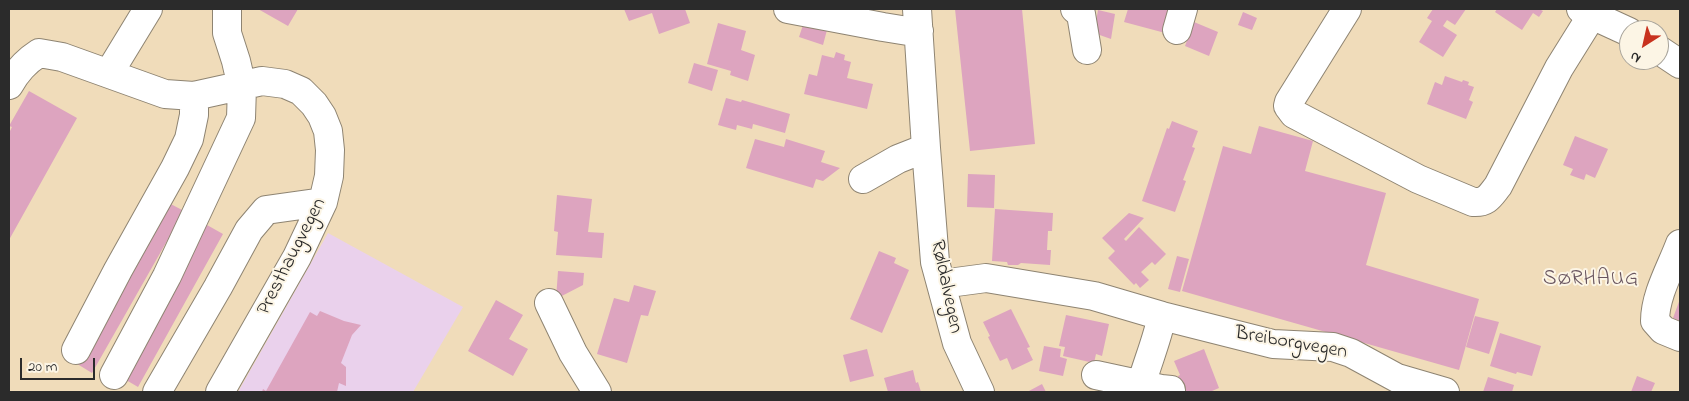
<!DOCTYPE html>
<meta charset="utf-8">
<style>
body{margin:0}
#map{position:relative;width:1689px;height:401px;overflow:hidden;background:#f0dcba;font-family:"Indie Flower",sans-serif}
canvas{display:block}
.frame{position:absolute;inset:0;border:10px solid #2b2b2b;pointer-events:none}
.north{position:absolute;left:1619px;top:20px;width:50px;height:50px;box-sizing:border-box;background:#fcf5e5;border:1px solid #a8a49b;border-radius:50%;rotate:215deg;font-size:14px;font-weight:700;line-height:20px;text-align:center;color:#2b2b2b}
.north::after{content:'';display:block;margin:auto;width:18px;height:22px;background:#c8321e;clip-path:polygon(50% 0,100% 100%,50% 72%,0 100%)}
.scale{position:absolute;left:20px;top:358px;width:75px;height:22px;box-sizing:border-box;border:2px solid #2b2b2b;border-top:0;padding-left:6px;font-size:15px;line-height:18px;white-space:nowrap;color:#2b2b2b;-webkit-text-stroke:4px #fcf5e5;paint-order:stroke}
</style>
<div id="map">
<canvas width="1689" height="401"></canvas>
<div class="frame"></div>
<div class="north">N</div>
<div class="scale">20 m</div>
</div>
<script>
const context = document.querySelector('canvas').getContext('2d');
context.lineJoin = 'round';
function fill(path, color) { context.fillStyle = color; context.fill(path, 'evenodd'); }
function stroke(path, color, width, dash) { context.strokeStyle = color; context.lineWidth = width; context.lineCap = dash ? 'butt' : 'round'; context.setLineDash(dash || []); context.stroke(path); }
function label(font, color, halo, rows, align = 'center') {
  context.font = font + ' "Indie Flower",sans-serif'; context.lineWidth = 4; context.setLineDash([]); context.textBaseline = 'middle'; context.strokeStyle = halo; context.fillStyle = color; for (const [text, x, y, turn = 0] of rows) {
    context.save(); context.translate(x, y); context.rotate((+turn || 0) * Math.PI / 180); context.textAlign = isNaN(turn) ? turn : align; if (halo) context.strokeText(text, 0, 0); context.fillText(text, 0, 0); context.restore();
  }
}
fill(new Path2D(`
 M328,233L463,307L413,392H238Z`), '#ead1ec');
fill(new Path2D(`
 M258,9H298L288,26Z
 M624,9H685L690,23L659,34L652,13L629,21Z
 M955,9H1022L1035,144L970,151Z
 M1128,9H1174L1169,34L1124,22Z
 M1433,9H1466L1455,25L1447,20L1443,26L1457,35L1443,57L1419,42L1432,21L1427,18Z
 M1497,9H1539L1543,11L1539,17L1533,13L1522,30L1495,12Z
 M1098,10L1115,14L1111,39L1094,33Z
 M1243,12L1257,18L1252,30L1238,25Z
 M804,22L827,30L823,45L799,37Z
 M1194,22L1218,32L1209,56L1185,46Z
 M718,23L746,31L741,50L755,55L748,81L730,75L731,71L707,64Z
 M836,52L845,55L844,60L851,62L847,78L873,84L867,109L804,94L809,74L817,76L822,55L834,58Z
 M694,63L718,70L712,91L688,83Z
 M1445,76L1462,82L1463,80L1469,82L1468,85L1474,87L1469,100L1473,102L1466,119L1427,104L1435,82L1442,85Z
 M29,91L77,118L9,240V133L12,127L9,126Z
 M726,98L741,102L742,100L790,114L785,133L753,124L752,129L737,125L736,130L718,125Z
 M1172,121L1198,131L1192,147L1195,148L1183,180L1186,181L1175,212L1142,201L1167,128L1169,129Z
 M1259,126L1313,141L1305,171L1386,193L1366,265L1479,299L1459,370L1182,291L1223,146L1251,154Z
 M1575,136L1608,149L1595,178L1586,174L1584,180L1570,175L1573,169L1563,165Z
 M755,139L784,147L786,139L825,151L821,162L840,168L823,181L816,179L813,188L746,168Z
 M968,174L995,175L994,208L967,207Z
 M557,195L592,199L588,232L604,233L602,258L556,255L558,232L554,231Z
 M165,201L184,211L92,373L74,362Z
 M995,209L1053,213L1052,231H1048L1047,250H1051L1050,265L1021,263L1018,265H1008L1007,262L992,261Z
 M1129,213L1144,218L1124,239L1126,241L1139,227L1166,254L1155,265L1152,262L1141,272L1149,280L1140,288L1136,283L1134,285L1108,258L1115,251L1102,238Z
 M207,225L223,234L138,387L121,377Z
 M879,251L896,258L894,263L909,270L882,333L850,319Z
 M1177,256L1189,259L1180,292L1168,289Z
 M558,271L584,273L583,285L556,299Z
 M634,285L656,291L648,316L641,315L627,363L597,354L614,298L629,302Z
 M1680,299V321L1673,318Z
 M496,300L523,315L509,339L528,349L513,376L468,351Z
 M1011,309L1030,347L1027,348L1033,360L1012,370L1007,358L1000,361L988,337L990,336L983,322Z
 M320,311L344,321L361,325L352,335L341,363L346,367V386L339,383L337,392H262L263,389L266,391L310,312L317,316Z
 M1066,315L1109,324L1102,356L1096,354L1094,363L1063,356L1065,347L1059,346Z
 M1475,316L1499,322L1489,354L1466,347Z
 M1500,333L1541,346L1532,376L1517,372L1516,374L1490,366Z
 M1044,346L1061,349L1060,357L1067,359L1063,376L1039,371Z
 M867,349L874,376L850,382L843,355Z
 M1204,349L1219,388L1212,391V392H1183L1178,376L1180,375L1174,361Z
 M913,370L916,383L918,382L921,392H888L884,378Z
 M1637,376L1655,383L1651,392H1631Z
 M1488,377L1514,385L1512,392H1483Z
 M1042,384L1046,392H1027Z`), '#dda4bf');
const minor = new Path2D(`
 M788,9L883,27L914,32L919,31
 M917,9L926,148L935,262L957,343L980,392
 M1075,9L1081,14L1087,50
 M1347,9L1289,102L1288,106L1294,114L1418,179L1473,202C1487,203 1490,196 1498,186L1559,68L1592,15
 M1581,9L1592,15L1629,32
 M1177,30L1183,9
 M1659,50L1680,64
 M109,73L148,9
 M9,85C17,71 25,62 39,53L62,57L165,94L194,96L262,81L285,84L301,91L314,104L322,116L328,131L330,150L329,176L323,202L297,257L220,392
 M863,179L898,159L926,148
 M1680,244C1671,268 1655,295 1655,321L1663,330L1680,337
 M941,284L986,278L1094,296L1162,316L1273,344L1333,347L1351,353L1397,378L1445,392
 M549,303L573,353L597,392
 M76,350L118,270L175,168L189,139L194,115V96
 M114,375L167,276L241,118L242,87L236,61L227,33V9
 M1096,375L1161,389L1171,390
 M1141,385C1148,361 1157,340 1162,316
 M157,392L218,287L249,230L266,210L323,202`);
stroke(minor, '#8e8472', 30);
stroke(minor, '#fff', 28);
label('20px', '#2b2b2b', '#fcf5e5', [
 ["Presthaugvegen",293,257,-63],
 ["Røldalvegen",945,287,78],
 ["Breiborgvegen",1291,344,10]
]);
context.letterSpacing = '1px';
label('21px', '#69555f', '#fcf5e5', [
 ["SØRHAUG",1591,281]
]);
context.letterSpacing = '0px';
</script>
